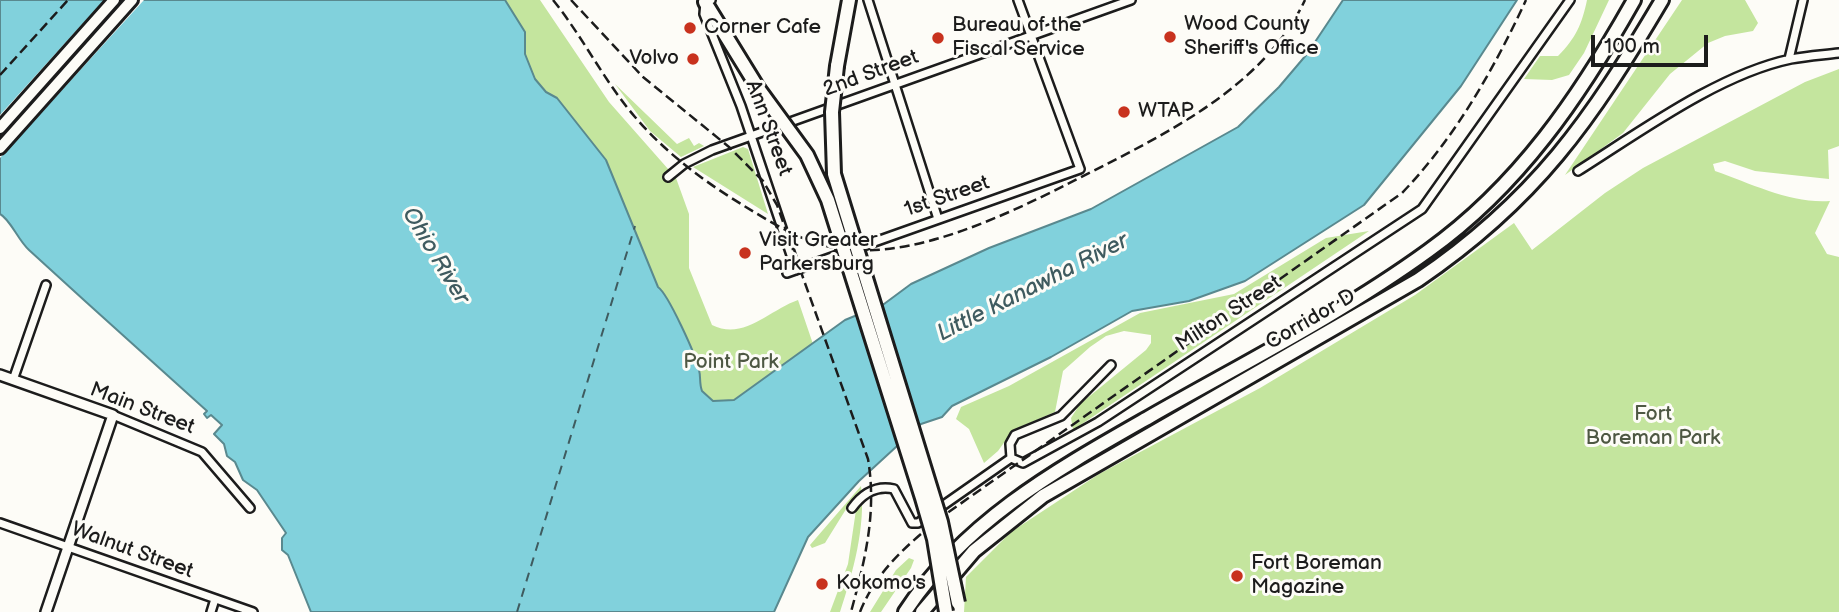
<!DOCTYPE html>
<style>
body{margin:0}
#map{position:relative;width:1839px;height:612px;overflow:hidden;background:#fdfcf7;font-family:"Balsamiq Sans",sans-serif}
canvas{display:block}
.scale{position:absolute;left:1591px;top:35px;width:117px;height:32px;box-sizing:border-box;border:4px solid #1c1c1c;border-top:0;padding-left:9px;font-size:21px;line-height:24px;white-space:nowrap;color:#1c1c1c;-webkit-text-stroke:5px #fdfcf7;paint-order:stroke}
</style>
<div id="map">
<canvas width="1839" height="612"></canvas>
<div class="scale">100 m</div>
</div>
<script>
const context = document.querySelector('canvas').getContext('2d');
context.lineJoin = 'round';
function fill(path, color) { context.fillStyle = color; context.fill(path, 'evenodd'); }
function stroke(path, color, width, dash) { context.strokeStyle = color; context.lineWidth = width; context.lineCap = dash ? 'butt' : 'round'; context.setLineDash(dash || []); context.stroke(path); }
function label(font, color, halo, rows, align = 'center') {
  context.font = font + ' "Balsamiq Sans",sans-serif'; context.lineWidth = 6; context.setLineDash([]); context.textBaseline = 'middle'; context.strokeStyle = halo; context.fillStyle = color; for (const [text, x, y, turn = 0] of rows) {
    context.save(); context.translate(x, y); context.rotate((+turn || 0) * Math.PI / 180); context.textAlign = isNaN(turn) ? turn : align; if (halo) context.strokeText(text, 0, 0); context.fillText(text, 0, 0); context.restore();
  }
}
fill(new Path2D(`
 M505,0H540L609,102L676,178L689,214V268L712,325C744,341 769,310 798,300L813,344L734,400L713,401L702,391C699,383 701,377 699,370C696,356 668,294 658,288L606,160L557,98L546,92L535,79L525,54V32Z
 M1587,0H1609L1584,53L1569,75L1552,80L1524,79L1540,56H1558C1576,38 1582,24 1587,0Z
 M1682,0H1745L1758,23L1753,31L1725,36L1708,43L1670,74L1623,133L1565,175Z
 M1839,69V146L1828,150L1829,179L1755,171L1725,161L1713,164L1715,171C1752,184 1792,204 1830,201L1815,233L1827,254L1839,257V612H964L966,577L1011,532L1099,474L1260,388L1415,295L1514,223L1532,250L1605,193L1643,168L1805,82Z
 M615,84L677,144L689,138L694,146L699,143L704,146L681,157L650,131Z
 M743,147L748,149L768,214L693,167Z
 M1369,231L1073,430L1071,418L1080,404L1146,350L1151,343V335L1124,331L1106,336L1090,347L1063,371L1055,412L1013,430L998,451L984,463L969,429L956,419L961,407L1009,386L1140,313L1234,294L1326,238Z
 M861,486C866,526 853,573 840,612H830L848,564L856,510L848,506L825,543L812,548L810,545Z
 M909,558L914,560L911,568L881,612H870L896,570Z`), '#c4e59e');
const water = new Path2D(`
 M0,0H505L525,32V54L535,79L546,92L557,98L606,160L658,287C668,294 696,355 699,370C701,377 699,383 702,391L713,401L734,400L845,320L884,304L911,284L989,248L1091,209L1238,127L1279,87L1307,54L1343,0H1517L1461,86L1364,205L1245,281L1189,301L1132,311L1051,357L952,406L942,417L921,424L859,481L808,537L774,612H311L288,555L282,550V538L286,533L257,490L243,480L235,462L227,456L224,444L214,434L222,425L211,415L207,418L204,414L207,411C147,357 88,304 29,250C18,240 10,219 0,214Z`);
fill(water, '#81d1dc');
stroke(water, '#59898f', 2);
fill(new Path2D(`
 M104,0H144L0,158V115Z`), '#fdfcf7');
stroke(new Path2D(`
 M517,612L635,226`), '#3f5b5f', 2, [9, 7]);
const minor = new Path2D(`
 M711,0L705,2L704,14L741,106L796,270
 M868,0L938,219
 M1789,59L1803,0
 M1578,171C1640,132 1719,74 1791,59C1807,56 1823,55 1839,53
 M668,177L684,164L712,150L1131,0
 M787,273L1080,169L1018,0
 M13,380L46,285
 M113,415L202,452L250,508
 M1011,458L1010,444L1015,435L1061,416L1111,365
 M852,508C863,493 876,485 894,489L912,523H918L1011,458L1023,463L1098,422L1422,209L1570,0
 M0,523L253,612
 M211,612L215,599`);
const tertiary = new Path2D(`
 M0,375L113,415L46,612`);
const primary = new Path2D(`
 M0,128L114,0
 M0,148L132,0`);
const motorway = new Path2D(`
 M705,2L758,88
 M837,66L849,0
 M905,612C965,520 1058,469 1151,416C1244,363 1341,314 1428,251C1519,186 1580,96 1634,0
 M922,612L974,551L1043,496L1418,280C1536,200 1591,120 1662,0`);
stroke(minor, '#1c1c1c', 12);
stroke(tertiary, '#1c1c1c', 14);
stroke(primary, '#1c1c1c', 16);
stroke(motorway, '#1c1c1c', 18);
stroke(minor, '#fdfcf7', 7);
stroke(tertiary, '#fdfcf7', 9);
stroke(primary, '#fdfcf7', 10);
stroke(motorway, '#fdfcf7', 12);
stroke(new Path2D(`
 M553,0C583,37 604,81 635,117C665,152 702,180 741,204C764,218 789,234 816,243C905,273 1027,204 1105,165C1181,126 1267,80 1305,0
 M571,0L643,77L729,147L763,181L777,205L868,459C877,513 865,560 851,612
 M0,75L68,0
 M860,612C876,571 909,543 943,516L1402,193C1455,138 1494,69 1526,0`), '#1c1c1c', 2.5, [10, 5]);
const motorwayBridge = new Path2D(`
 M837,66L832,112L834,174L941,522L958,603
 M758,88L807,155L828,200L922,498L934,539L946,612`);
stroke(motorwayBridge, '#1c1c1c', 18, []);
stroke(motorwayBridge, '#fdfcf7', 12);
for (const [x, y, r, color] of [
 [690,28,7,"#c8321e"],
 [1170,37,7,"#c8321e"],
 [938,38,7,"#c8321e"],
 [693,59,7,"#c8321e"],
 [1124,112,7,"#c8321e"],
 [745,253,7,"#c8321e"],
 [1237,576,7,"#c8321e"],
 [822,584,7,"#c8321e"]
]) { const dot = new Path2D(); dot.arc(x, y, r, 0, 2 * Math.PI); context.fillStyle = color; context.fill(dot); stroke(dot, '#fdfcf7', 2.5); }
label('21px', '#1c1c1c', '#fdfcf7', [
 ["Wood County",1184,25],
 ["Sheriff's Office",1184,49],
 ["Bureau of the",952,26],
 ["Fiscal Service",952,50],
 ["Corner Cafe",704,28],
 ["Volvo",679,59,"right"],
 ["WTAP",1138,112],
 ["Visit Greater",759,241],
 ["Parkersburg",759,265],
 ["Fort Boreman",1251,564],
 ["Magazine",1251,588],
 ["Kokomo's",836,584]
], 'left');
label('21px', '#1c1c1c', '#fdfcf7', [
 ["2nd Street",871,74,-20],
 ["Ann Street",768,128,70],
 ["1st Street",947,197,-19],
 ["Milton Street",1229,314,-33],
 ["Corridor D",1311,320,-30],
 ["Main Street",142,409,21],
 ["Walnut Street",132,551,20]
]);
label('21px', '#4e5843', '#fdfcf7', [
 ["Point Park",731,363],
 ["Fort",1653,415],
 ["Boreman Park",1653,439]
]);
label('italic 23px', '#3f5b5f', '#fdfcf7', [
 ["Ohio River",435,256,59],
 ["Little Kanawha River",1033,288,-27]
]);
</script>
